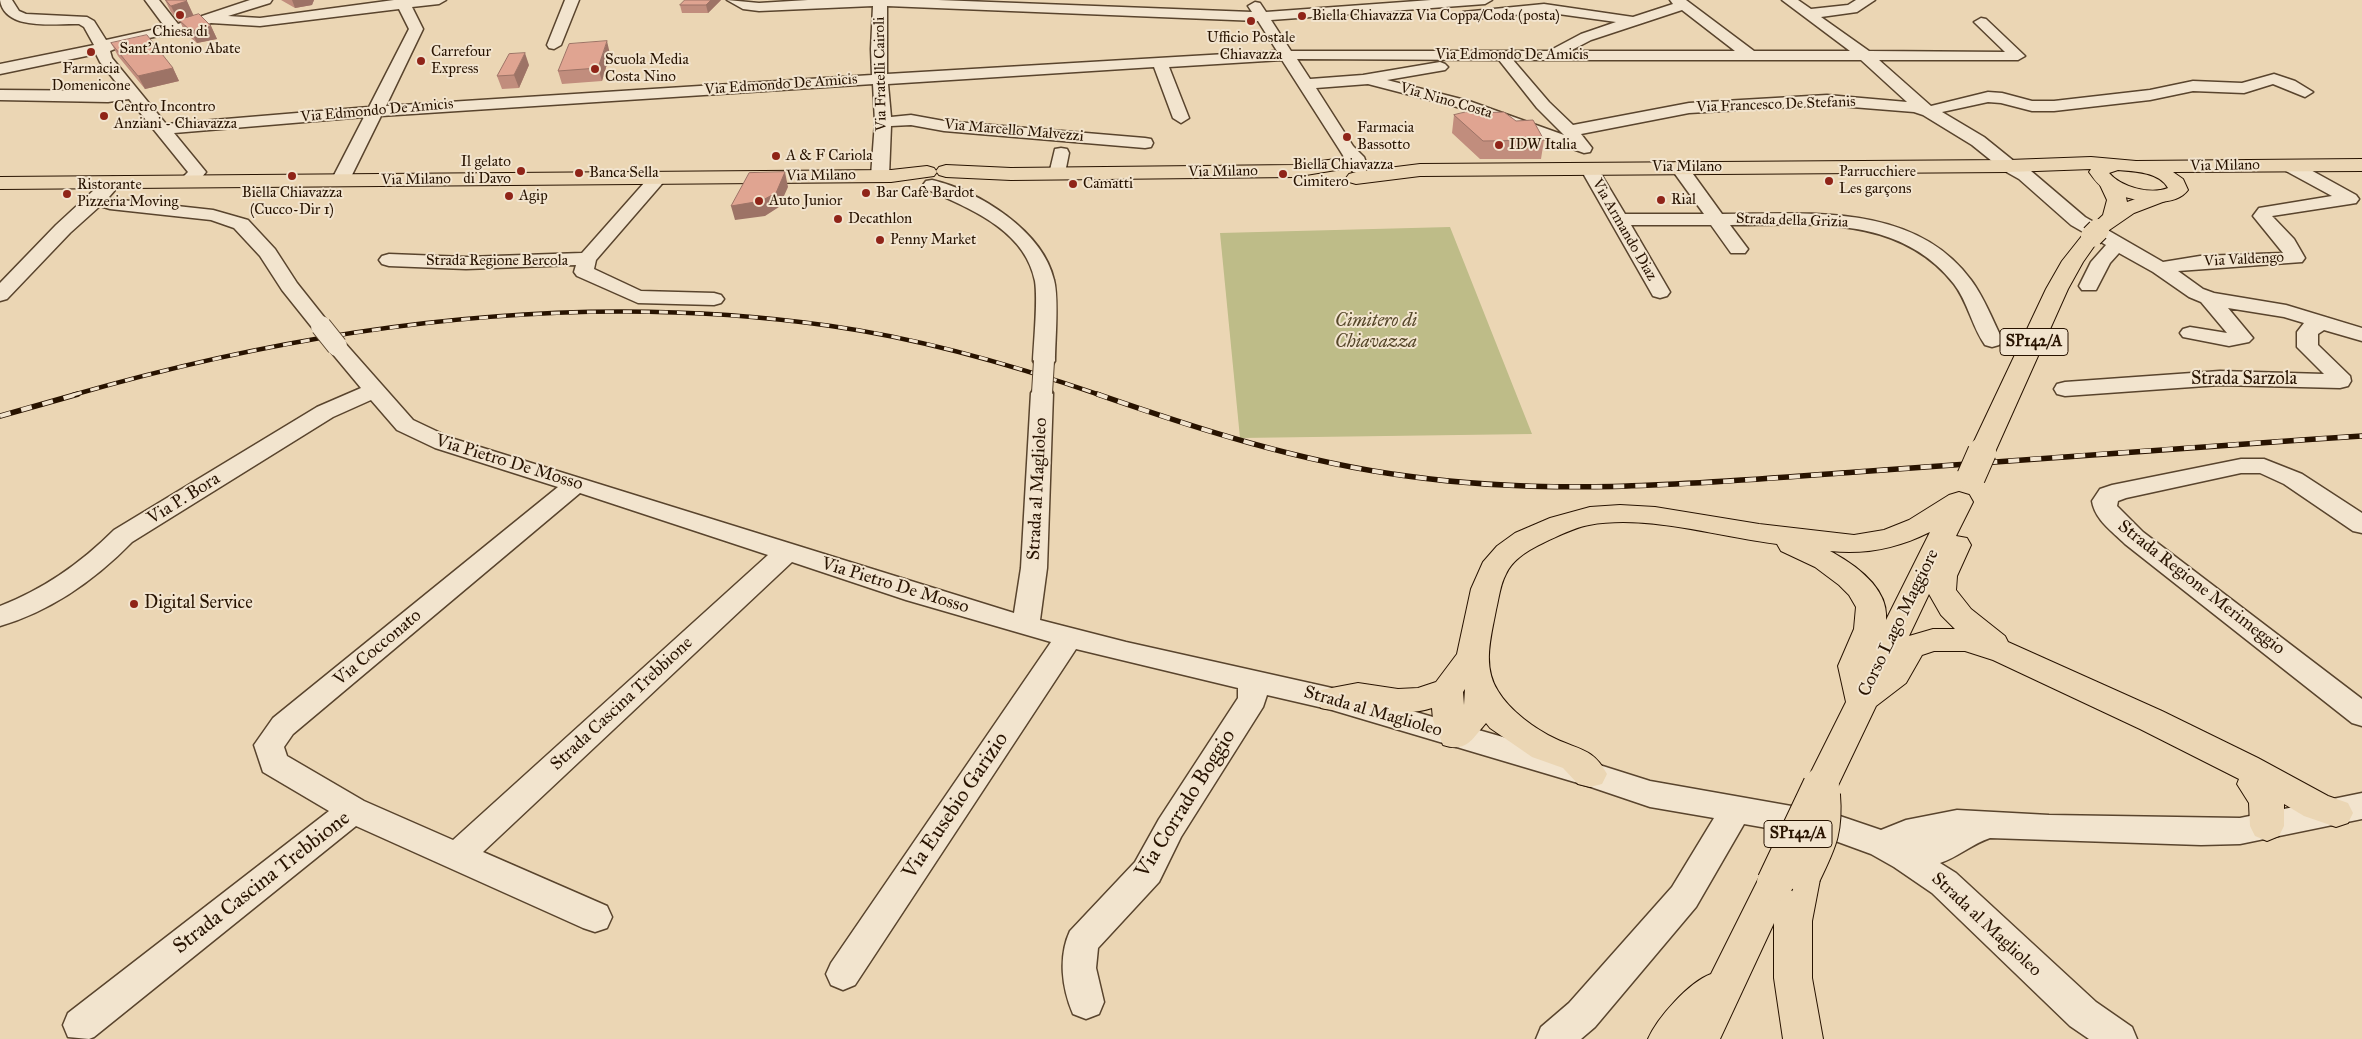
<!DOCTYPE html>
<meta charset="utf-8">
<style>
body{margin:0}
canvas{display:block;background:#ebd6b4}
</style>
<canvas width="2362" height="1039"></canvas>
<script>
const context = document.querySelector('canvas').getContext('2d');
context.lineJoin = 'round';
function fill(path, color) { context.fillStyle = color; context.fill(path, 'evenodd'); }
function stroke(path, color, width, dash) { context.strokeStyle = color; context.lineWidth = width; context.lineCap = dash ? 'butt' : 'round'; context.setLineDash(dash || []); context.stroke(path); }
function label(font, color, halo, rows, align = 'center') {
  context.font = font + ' "IM FELL Great Primer",serif'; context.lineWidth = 4; context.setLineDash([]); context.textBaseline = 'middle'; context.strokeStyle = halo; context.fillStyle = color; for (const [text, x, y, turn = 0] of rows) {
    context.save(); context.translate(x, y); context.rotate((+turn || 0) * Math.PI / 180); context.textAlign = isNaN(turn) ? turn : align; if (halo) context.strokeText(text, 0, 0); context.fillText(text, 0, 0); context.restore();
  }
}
fill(new Path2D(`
 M1450,227L1532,434L1240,438L1220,233Z`), '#bebc88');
const minor = new Path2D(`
 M0,0H12L19,11L26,14L87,17L94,21L106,40L165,27L145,0H159L178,24L250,0H272L270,3L228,16L260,18L394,0H446L439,4L412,7L423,29L386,106L872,75L871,49L873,6L759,11L743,9L727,0L759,3L808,0H938L1252,12L1248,6L1255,2L1260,3L1266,12L1431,0H1492L1485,4L1271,20L1291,51H1549L1581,34L1616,22L1544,12L1463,20L1456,16L1463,12L1544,4L1633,17L1673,4L1670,0H1686L1754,51H1850L1782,0H1798L1811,9L1848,5L1856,0H1875L1857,12L1821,17L1869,51L2005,52L1974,22L1981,18L1986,19L2025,56L2018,60H1879L1931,106L1988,92L2002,93L2032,101H2054L2150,90L2193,81L2242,83L2274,74L2295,81L2313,92L2305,97L2273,84L2244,93L2193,91L2150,100L2054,111H2032L2001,103L1988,102L1942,112L1984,137L2015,162L2031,171L2085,217L2163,262L2200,256L2283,253L2253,216L2259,208L2332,196L2286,171L2283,167L2286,163H2298L2356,195L2359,199L2356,203L2350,204L2272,216L2294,239L2305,258L2302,262L2178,271L2203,289L2214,293L2286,305L2362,328V341L2324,330L2318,334V345L2350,376L2351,381L2348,386L2340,388L2220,385L2065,396L2057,394L2054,389L2057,384L2065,382L2220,371L2324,374L2297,347V332L2304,323L2284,317L2228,308L2253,338L2249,342L2229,346L2183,337L2180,333L2183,329L2190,327L2227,333L2201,302L2189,297L2153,272L2119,253L2110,263L2096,290H2082L2079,286L2091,262L2106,245L2071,225L2019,179L2003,170L1972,145L1923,115L1914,112L1827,105L1689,113L1581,134L1592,148L1590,152L1584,153L1457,107L1368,84L1316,88L1353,146L1364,157L1368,168L1365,172H1353C1348,164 1344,157 1339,149L1282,60L1169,67L1189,118L1181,123L1173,118L1154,67L888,84L891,117L911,115L944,121L1145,138L1151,139L1153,143L1151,147L1145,148L944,131L911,125L891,126L889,176L886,180H874L871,176L875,122L873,84L381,116L349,181L346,185H334L331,181L364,117L174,133L206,172C199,181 193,189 181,186L178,182L188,172L129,99L108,102L0,100V90L123,91L100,62L96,54L0,74V64L94,45L84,27L79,24C56,23 5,32 0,0ZM887,6L1258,21L1277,51L887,74ZM399,9L409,29L369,107L166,124L112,58L110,51L134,41L184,31L211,23L260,26ZM1682,10L1735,51H1570L1591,40ZM1297,59L1499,60L1537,108L1564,135L1469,101L1387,80L1445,70L1448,67L1445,64L1440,62L1363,75L1310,79ZM1513,60H1861L1907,102L1827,95L1689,103L1573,125L1549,102Z
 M565,0H579L561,45L554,49L549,48L547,45Z
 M1061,148L1067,149L1069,153L1064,178H1052L1049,174L1055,149Z
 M1679,162L1685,163L1722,214C1806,214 1914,202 1971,280C1984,297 1993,321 2003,341L1999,345L1992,347L1985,345C1972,327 1968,302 1954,284C1899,214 1809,225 1730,225L1748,249L1745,253H1731L1711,225H1631L1670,292L1667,296L1660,298L1653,296L1580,168L1583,164H1595L1625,214H1704L1670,167L1673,163Z
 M658,173L664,174L667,178L596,260L594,269L641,291L714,293L721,295L724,299L721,303L714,305L638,303L577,276L574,272L576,265L466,269L389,266L382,264L379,260L382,256L389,254L466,257L582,253L652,174Z
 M113,177L119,178L122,182L109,197L113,199L213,210L248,220L275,249L297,283L328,322L331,326L328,330L321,332L314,330L282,290L260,256L234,228L211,220L110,209L100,206L70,233L7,299L0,301V283L56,225L107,178Z
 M932,180C979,191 1043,231 1054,280C1059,299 1055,340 1055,361L1052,366L1044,367L1036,366L1033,361C1034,340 1038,300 1035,281C1025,229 968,208 926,189L923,185L926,181Z
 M337,340L344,342L413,420L451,438L1014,613L1021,568L1031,393L1034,388L1042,386L1050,388L1053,393L1047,568L1040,620L1126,642L1332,688L1590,762L1650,781L1831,813L1881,830L1906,820L1957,810L2049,815L2240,818L2362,793V819L2240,844L2201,845L1990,838C1972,844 1958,857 1940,863L1956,873L2096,1002L2132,1027L2137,1039H2089L2070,1026L1932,893L1894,867L1871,854L1830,839L1744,824L1696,907L1595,1027L1581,1039H1536L1541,1027L1569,1003L1672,887L1714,818L1650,807L1588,786L1332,710L1267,695L1263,707L1181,837L1159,882L1098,948L1096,968L1104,1002L1099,1014L1086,1019L1073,1014C1062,988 1058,957 1070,931L1135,862L1159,819L1238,698V688L1076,649L855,985L843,990L831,985L826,974L831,963L1051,642L906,600L792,562L483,852L607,906L612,917L607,928L595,932L583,928L356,826L94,1037L89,1039L68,1037L63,1025L68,1013L329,811L263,772L254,745L273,718L558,487L435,448L397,430L371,400L333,417L132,542C95,580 51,611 0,626V606C44,589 81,563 114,530L317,407L361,388L326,346L330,342ZM580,493L768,555L453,840L364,801L287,756L284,747L293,734Z
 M2241,459H2264L2302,474L2362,513V533L2353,531L2284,484L2260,473H2241L2126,498L2118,501L2117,506L2143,532L2362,699V726L2352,723L2125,544C2112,531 2095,520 2092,501L2100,489L2112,485Z`);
const major = new Path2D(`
 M2091,157L2136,161L2362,159V171L2173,172L2183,179L2188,190C2173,211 2124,200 2105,189C2098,185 2094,179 2089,172L2091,169L2009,172L1420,176L1356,184L1349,182L1346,178L1349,174L1356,172L1420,164L2009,160ZM2118,170C2133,171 2160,172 2168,188C2150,195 2121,187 2109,173Z
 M1335,159L1342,161L1344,165L1342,169L1294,177L1011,180L946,177L939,175L936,171L939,167L946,165L1011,168L1294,165Z
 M927,166L934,168L937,172L934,176L891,182L0,189V177L891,170Z`);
const highway = new Path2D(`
 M2110,179L2117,181L2125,193L2127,202L2161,190L2168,192L2171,196L2168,200L2134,213L2102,235L2083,262L2068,289L1995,452L1991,458L1982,460L1973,458L1969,452L2046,289L2062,261L2085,232L2103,215L2107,200L2100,185L2103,181Z
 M1959,492L1969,495L1973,502L1956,536L1967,538L1971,545L1957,576L1956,590L1971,609L2005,636L2008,642L2162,711L2258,758L2328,796L2348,803L2353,813L2348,823L2336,827L2304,816L2284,804V826L2279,836L2267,841L2255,836L2250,826L2249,803L2237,784L2239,779L2140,729L1993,660L1965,651H1934L1922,655L1906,683L1876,706L1833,796L1821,800L1809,796L1804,786L1846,702L1838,666L1854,629L1856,607L1849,595L1839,585L1815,567L1781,551L1777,544C1718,537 1648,514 1589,525C1573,528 1558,536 1543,543C1530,549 1512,560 1506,574C1500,585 1499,598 1496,610C1491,637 1482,666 1498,691C1510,711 1535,729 1556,739C1579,750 1593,748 1607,774L1602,784L1590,787L1578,784L1563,768L1532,757L1490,728L1486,723C1472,739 1467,753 1443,745L1433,720L1432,708C1406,717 1385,708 1359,707C1344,707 1336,712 1321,708L1316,699L1321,690L1358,683L1398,689L1418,688L1436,682L1457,654L1471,589L1483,562L1497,546L1515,533L1550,518L1590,507L1620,505L1655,507L1759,524L1854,535L1884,530L1909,520L1949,495ZM1930,532L1886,620C1889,588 1854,564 1830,551C1866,555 1898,548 1930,532ZM1929,594L1941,615L1955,629H1933L1909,636ZM1465,689L1464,705L1463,692Z
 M1803,859L1816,863L1821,874L1812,921V978L1823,1039H1783L1774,978V923L1720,1039H1648C1657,1018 1689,982 1711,974L1762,872L1775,867L1786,871L1790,863Z`);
stroke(minor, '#59442d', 3);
stroke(major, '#281300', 2);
stroke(highway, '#281300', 2);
fill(minor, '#f2e4ce');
fill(major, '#ebd6b4');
fill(highway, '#ebd6b4');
const railFar1 = new Path2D(`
 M73,395C317,325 578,290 831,326C923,339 1013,365 1100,395`);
const rail = new Path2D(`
 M1097,394C1198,429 1300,462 1407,476C1555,497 1706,483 1856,472C2024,460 2193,447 2362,436
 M0,416L78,394`);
stroke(railFar1, '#281300', 4.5);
stroke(rail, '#281300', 5.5);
stroke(railFar1, '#f2e4ce', 3, [9]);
stroke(rail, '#f2e4ce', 4, [11]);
const minorBridge = new Path2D(`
 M321,326L337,346
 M1042,393L1044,361`);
const highwayBridgeFar2 = new Path2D(`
 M2092,236L2098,230`);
const highwayBridgeFar1 = new Path2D(`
 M1971,477L1982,452`);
const highwayBridge = new Path2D(`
 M1803,874C1818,842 1825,831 1822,795
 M1775,883L1821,786`);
stroke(minorBridge, '#59442d', 22, []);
stroke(highwayBridgeFar2, '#281300', 24, []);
stroke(highwayBridgeFar1, '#281300', 30, []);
stroke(highwayBridge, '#281300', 38, []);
stroke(minorBridge, '#f2e4ce', 20);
stroke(highwayBridgeFar2, '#ebd6b4', 22);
stroke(highwayBridgeFar1, '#ebd6b4', 28);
stroke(highwayBridge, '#ebd6b4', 36);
fill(new Path2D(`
 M165,0H186L194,16L211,26L217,39L197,43L185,33L180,21L179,22L171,12Z
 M281,0H314L312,5L295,8Z
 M685,0H721L708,13H682L680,5Z
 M111,43L173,68L179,81L145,89L118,56Z
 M610,54L602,81L562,84L558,71Z
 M529,65L519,88L502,89L497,76Z
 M1478,113L1544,140L1541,159H1480L1452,133L1454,115Z`), '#c18d7d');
fill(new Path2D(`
 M292,0H314L312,5L295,8Z
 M711,0H721L708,13L706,5Z
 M187,1L194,17L179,22L171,6Z
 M211,26L217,39L197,43L191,31Z
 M607,41L610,54L602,81L598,68Z
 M525,53L529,65L519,88L514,75Z
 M173,68L179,81L145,89L138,76Z
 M785,172L788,187L779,207L765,216L735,220L731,206Z`), '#9d7366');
const building = new Path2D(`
 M166,0H186L187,1L171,6Z
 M685,0H711L706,5H680Z
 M199,14L211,26L191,31L179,20Z
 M147,35L173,68L138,76L111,43Z
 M607,41L598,68L558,71L569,44Z
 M525,53L514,75L497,76L509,54Z
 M1475,110L1478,113L1504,112L1516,121L1533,120L1544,140L1483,141L1454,115Z
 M785,172L776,193L761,201L731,206L749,173Z`);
fill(building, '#e0a491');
stroke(building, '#9d7366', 1);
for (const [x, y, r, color] of [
 [180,15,5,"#8f2418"],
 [1302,16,5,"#8f2418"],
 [1251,21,5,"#8f2418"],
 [91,52,5,"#8f2418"],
 [421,61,5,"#8f2418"],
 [595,69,5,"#8f2418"],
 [104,116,5,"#8f2418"],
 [1347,137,5,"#8f2418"],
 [1499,145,5,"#8f2418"],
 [776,156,5,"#8f2418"],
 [521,171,5,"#8f2418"],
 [579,173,5,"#8f2418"],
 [1283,174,5,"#8f2418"],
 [292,176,5,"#8f2418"],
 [1829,181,5,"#8f2418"],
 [1073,184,5,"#8f2418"],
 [866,193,5,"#8f2418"],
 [67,194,5,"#8f2418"],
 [509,196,5,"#8f2418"],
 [1661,200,5,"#8f2418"],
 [759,201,5,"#8f2418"],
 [838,219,5,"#8f2418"],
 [880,240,5,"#8f2418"],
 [134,604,5,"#8f2418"]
]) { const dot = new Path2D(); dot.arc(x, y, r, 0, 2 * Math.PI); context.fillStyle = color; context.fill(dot); stroke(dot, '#f2e4ce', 2); }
label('15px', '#281300', '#f2e4ce', [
 ["Biella Chiavazza Via Coppa/Coda (posta)",1312,16],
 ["Chiesa di",180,32,"center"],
 ["Sant'Antonio Abate",180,49,"center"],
 ["Ufficio Postale",1251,38,"center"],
 ["Chiavazza",1251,55,"center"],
 ["Carrefour",431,52],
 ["Express",431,69],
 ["Scuola Media",605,60],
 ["Costa Nino",605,77],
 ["Farmacia",91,69,"center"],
 ["Domenicone",91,86,"center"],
 ["Centro Incontro",114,107],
 ["Anziani - Chiavazza",114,124],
 ["Farmacia",1357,128],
 ["Bassotto",1357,145],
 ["IDW Italia",1509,145],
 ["A & F Cariola",786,156],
 ["Il gelato",511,162,"right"],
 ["di Davo",511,179,"right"],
 ["Biella Chiavazza",1293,165],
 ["Cimitero",1293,182],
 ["Parrucchiere",1839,172],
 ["Les garçons",1839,189],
 ["Banca Sella",589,173],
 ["Camatti",1083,184],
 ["Ristorante",77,185],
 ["Pizzeria Moving",77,202],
 ["Biella Chiavazza",292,193,"center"],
 ["(Cucco-Dir 1)",292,210,"center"],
 ["Bar Cafè Bardot",876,193],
 ["Agip",519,196],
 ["Rial",1671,200],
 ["Auto Junior",769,201],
 ["Decathlon",848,219],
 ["Penny Market",890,240]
], 'left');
label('15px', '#281300', '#f2e4ce', [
 ["Via Edmondo De Amicis",1512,55],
 ["Via Fratelli Cairoli",881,74,-91],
 ["Via Edmondo De Amicis",781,85,-4],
 ["Via Nino Costa",1446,101,16],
 ["Via Francesco De Stefanis",1776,105,-2],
 ["Via Edmondo De Amicis",377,111,-5],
 ["Via Marcello Malvezzi",1014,131,5],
 ["Via Milano",2225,166,-1],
 ["Via Milano",1687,167],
 ["Via Milano",1223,172,-1],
 ["Via Milano",821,176,-1],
 ["Via Milano",416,180,-1],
 ["Strada della Grizia",1792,221,2],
 ["Via Armando Diaz",1624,230,60],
 ["Via Valdengo",2244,260,-3],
 ["Strada Regione Bercola",497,261]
]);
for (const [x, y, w] of [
 [2034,342,68],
 [1798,834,68]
]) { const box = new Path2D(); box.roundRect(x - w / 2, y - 13.5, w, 27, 4); context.fillStyle = '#f2e4ce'; context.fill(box); stroke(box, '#281300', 1); }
label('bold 16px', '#281300', null, [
 ["SP142/A",2034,342],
 ["SP142/A",1798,834]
]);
label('italic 18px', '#554629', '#f2e4ce', [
 ["Cimitero di",1376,322],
 ["Chiavazza",1376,343]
]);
label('18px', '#281300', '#f2e4ce', [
 ["Strada Sarzola",2244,380],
 ["Via Pietro De Mosso",509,463,17],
 ["Strada al Maglioleo",1038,489,-87],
 ["Via P. Bora",184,499,-32],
 ["Via Pietro De Mosso",895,586,17],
 ["Strada Regione Merimeggio",2201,588,38],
 ["Corso Lago Maggiore",1899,623,-64],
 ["Via Cocconato",378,648,-40],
 ["Strada Cascina Trebbione",622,704,-43],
 ["Strada al Maglioleo",1373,712,16],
 ["Strada al Maglioleo",1986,925,43]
]);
label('18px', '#281300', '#f2e4ce', [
 ["Digital Service",144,604]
], 'left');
label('21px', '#281300', '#f2e4ce', [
 ["Via Corrado Boggio",1186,804,-58],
 ["Via Eusebio Garizio",956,806,-56],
 ["Strada Cascina Trebbione",262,883,-38]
]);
</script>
